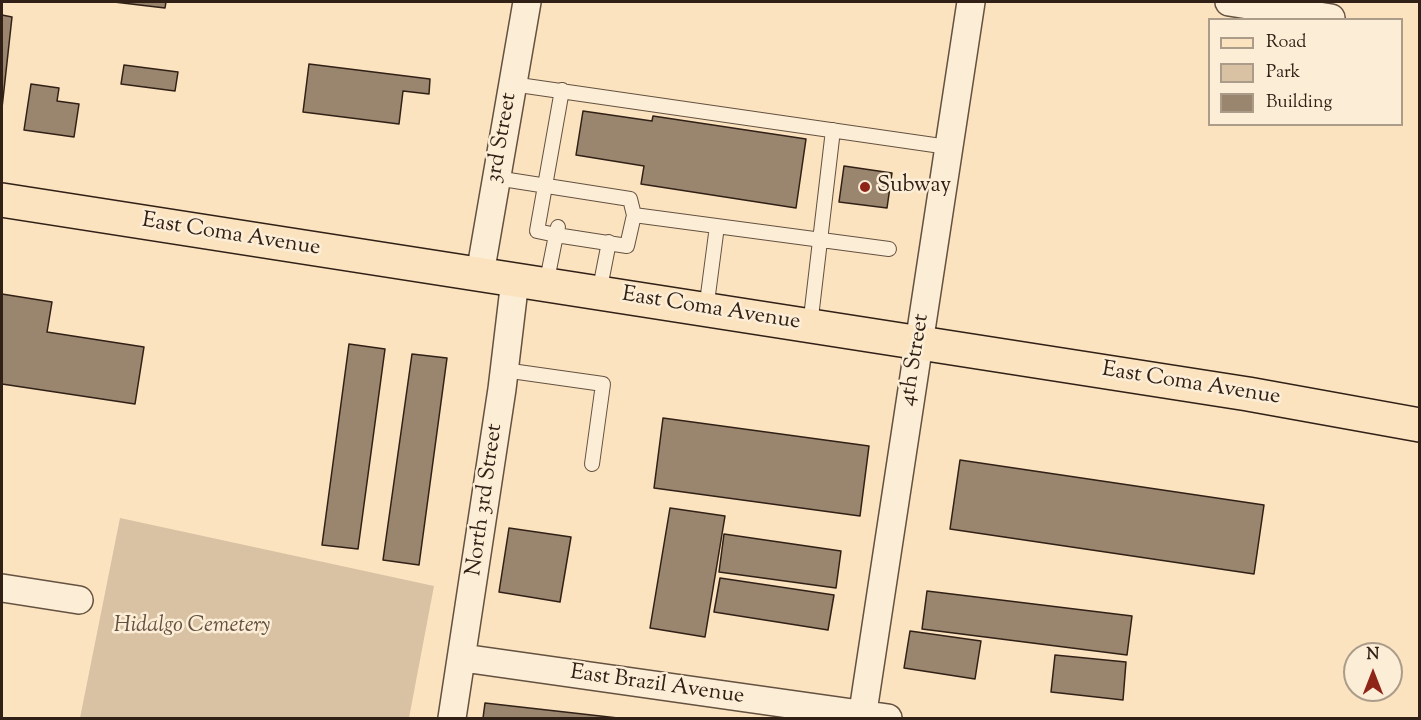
<!DOCTYPE html>
<style>
body{margin:0}
#map{position:relative;width:1421px;height:720px;overflow:hidden;background:#fbe3c0;font-family:"Sorts Mill Goudy",serif}
canvas{display:block}
.frame{position:absolute;inset:0;border:3px solid #312016;pointer-events:none}
.legend{position:absolute;left:1208px;top:18px;width:195px;height:108px;box-sizing:border-box;background:#fcedd6;border:2px solid #ab9b89;margin:0;padding:8px 10px;list-style:none;font-size:18px;color:#312016}
.legend li{display:flex;align-items:center;gap:12px;height:30px}
.legend b{width:30px;border:2px solid #ab9b89}
.north{position:absolute;left:1343px;top:642px;width:60px;height:60px;box-sizing:border-box;background:#fcedd6;border:2px solid #ab9b89;border-radius:50%;rotate:0deg;font-size:16px;font-weight:700;line-height:24px;text-align:center;color:#312016}
.north::after{content:'';display:block;margin:auto;width:21px;height:27px;background:#8f2418;clip-path:polygon(50% 0,100% 100%,50% 72%,0 100%)}
</style>
<div id="map">
<canvas width="1421" height="720"></canvas>
<div class="frame"></div>
<ul class="legend">
<li><b style="height:8px;background:#fbe3c0"></b>Road</li>
<li><b style="height:16px;background:#d9c2a3"></b>Park</li>
<li><b style="height:16px;background:#9a856e"></b>Building</li>
</ul>
<div class="north">N</div>
</div>
<script>
const context = document.querySelector('canvas').getContext('2d');
context.lineJoin = 'round';
function fill(path, color) { context.fillStyle = color; context.fill(path, 'evenodd'); }
function stroke(path, color, width, dash) { context.strokeStyle = color; context.lineWidth = width; context.lineCap = dash ? 'butt' : 'round'; context.setLineDash(dash || []); context.stroke(path); }
function label(font, color, halo, rows, align = 'center') {
  context.font = font + ' "Sorts Mill Goudy",serif'; context.lineWidth = 5; context.setLineDash([]); context.textBaseline = 'middle'; context.strokeStyle = halo; context.fillStyle = color; for (const [text, x, y, turn = 0] of rows) {
    context.save(); context.translate(x, y); context.rotate((+turn || 0) * Math.PI / 180); context.textAlign = isNaN(turn) ? turn : align; if (halo) context.strokeText(text, 0, 0); context.fillText(text, 0, 0); context.restore();
  }
}
fill(new Path2D(`
 M120,518L434,586L409,718H80Z`), '#d9c2a3');
const building = new Path2D(`
 M114,2H166L165,8Z
 M2,15L12,17L2,108Z
 M309,64L430,79L429,94L403,91L399,124L303,112Z
 M124,65L178,72L175,91L121,84Z
 M31,84L59,88L57,101L79,104L74,137L24,130Z
 M583,111L652,121L653,116L806,139L796,208L641,184L644,166L576,155Z
 M844,166L892,173L887,208L839,202Z
 M2,294L52,302L47,332L144,347L135,404L2,384Z
 M349,344L385,349L358,549L322,545Z
 M412,354L447,358L419,565L383,560Z
 M663,418L869,446L860,516L654,488Z
 M960,460L1264,505L1254,574L950,529Z
 M670,508L725,516L705,637L650,628Z
 M509,528L571,537L560,602L499,592Z
 M724,534L841,551L836,588L719,572Z
 M720,578L834,595L828,630L714,612Z
 M927,591L1132,616L1127,655L922,629Z
 M910,631L981,641L975,679L904,668Z
 M1055,655L1126,662L1123,700L1051,692Z
 M485,703L618,718H483Z`);
fill(building, '#9a856e');
stroke(building, '#312016', 1.5);
const service = new Path2D(`
 M512,84L948,147
 M496,178L630,199L634,215L889,249
 M558,227L556,235L537,231L562,90
 M546,285L556,235L627,246L634,215
 M599,293L609,242
 M706,310L717,226
 M810,326L833,130
 M504,370L603,384L592,464`);
const minor = new Path2D(`
 M1229,2L1331,18
 M480,274L527,2
 M2,588L79,600
 M463,658L888,718
 M452,718L502,389L515,280
 M862,718L971,2`);
const primary = new Path2D(`
 M2,200L1248,394L1420,425`);
stroke(service, '#645140', 16);
stroke(minor, '#645140', 30);
stroke(primary, '#312016', 36);
stroke(service, '#fcedd6', 14);
stroke(minor, '#fcedd6', 27);
stroke(primary, '#fbe3c0', 33);
for (const [x, y, r, color] of [
 [865,187,6,"#8f2418"]
]) { const dot = new Path2D(); dot.arc(x, y, r, 0, 2 * Math.PI); context.fillStyle = color; context.fill(dot); stroke(dot, '#fcedd6', 2); }
label('22px', '#312016', '#fcedd6', [
 ["3rd Street",503,138,-80],
 ["East Coma Avenue",231,236,9],
 ["East Coma Avenue",711,310,9],
 ["4th Street",916,360,-81],
 ["East Coma Avenue",1191,385,9],
 ["North 3rd Street",486,500,-82],
 ["East Brazil Avenue",657,686,8]
]);
label('22px', '#312016', '#fcedd6', [
 ["Subway",877,187]
], 'left');
label('italic 22px', '#635140', '#fcedd6', [
 ["Hidalgo Cemetery",192,627]
]);
</script>
